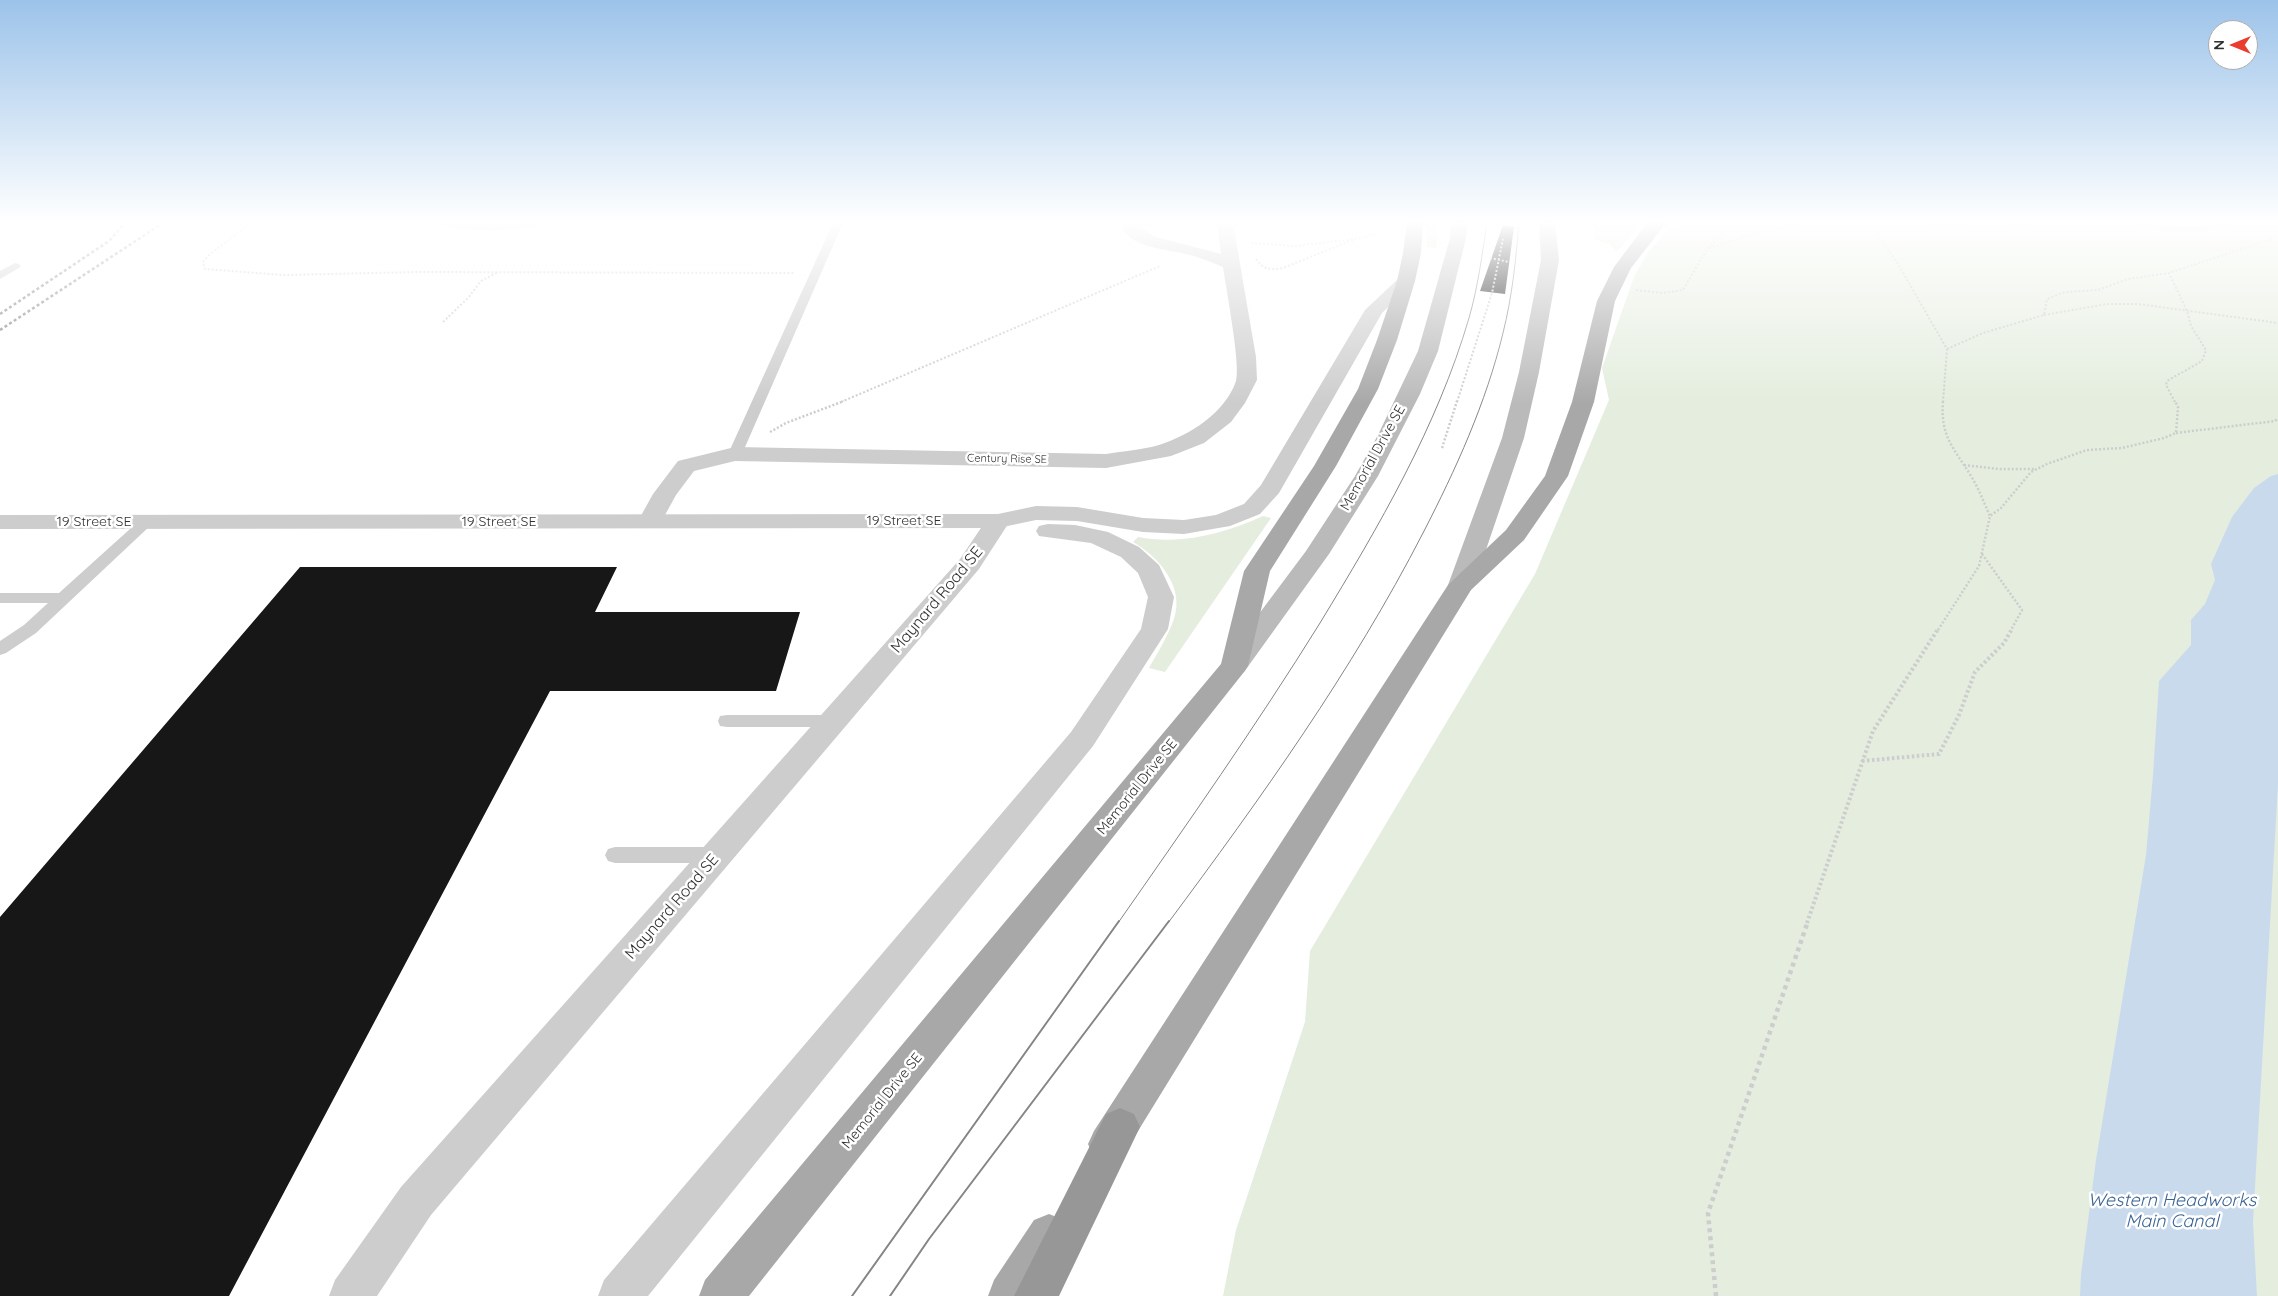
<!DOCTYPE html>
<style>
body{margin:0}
#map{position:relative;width:2278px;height:1296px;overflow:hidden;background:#fff;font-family:Quicksand,sans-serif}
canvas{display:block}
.north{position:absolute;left:2208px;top:20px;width:50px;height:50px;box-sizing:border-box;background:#fff;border:1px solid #acacac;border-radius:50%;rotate:270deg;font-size:14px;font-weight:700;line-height:20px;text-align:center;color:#303030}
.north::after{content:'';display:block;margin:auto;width:18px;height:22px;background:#ea3d2f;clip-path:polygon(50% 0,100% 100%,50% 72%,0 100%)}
</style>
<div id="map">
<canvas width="2278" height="1296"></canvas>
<div class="north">N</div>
</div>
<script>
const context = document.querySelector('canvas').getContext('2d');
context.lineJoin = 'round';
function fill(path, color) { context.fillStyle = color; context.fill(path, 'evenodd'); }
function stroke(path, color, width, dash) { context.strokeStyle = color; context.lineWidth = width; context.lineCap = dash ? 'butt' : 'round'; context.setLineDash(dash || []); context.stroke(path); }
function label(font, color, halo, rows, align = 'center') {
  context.font = font + ' Quicksand,sans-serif'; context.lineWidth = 5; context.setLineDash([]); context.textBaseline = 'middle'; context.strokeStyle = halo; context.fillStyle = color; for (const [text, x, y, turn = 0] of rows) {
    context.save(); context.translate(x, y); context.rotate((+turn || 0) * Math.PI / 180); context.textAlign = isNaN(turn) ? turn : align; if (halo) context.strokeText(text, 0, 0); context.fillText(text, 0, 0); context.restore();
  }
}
fill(new Path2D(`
 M1427,223H1440L1436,248L1427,247Z
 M1595,223H1643L1616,252L1610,244L1595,240Z
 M1678,223H2278V1296H1223L1236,1230L1305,1022L1310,951L1535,574L1609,400L1602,368L1634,277L1647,254L1665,233Z
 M1263,516L1271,518L1165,672L1149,668C1158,652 1168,636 1174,619C1185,587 1159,557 1133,542L1138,537C1181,545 1224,534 1263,516Z`), '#e4edde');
fill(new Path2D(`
 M2278,474V784L2253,1222L2257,1296H2080L2081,1274L2096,1160L2146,855L2153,775L2159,681L2191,645V620L2205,604L2215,580L2211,564L2232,517L2254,488L2271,476Z`), '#cadaed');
fill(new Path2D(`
 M1503,225L1514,227L1505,294L1480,291Z
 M300,567H617L595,612H800L776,691H550L229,1296H0V917Z`), '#171717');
stroke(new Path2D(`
 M251,223L210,254L203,262L205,269L284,275L417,272L795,273
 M1869,223L1898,264L1947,349L1943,402
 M1910,223L1959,226L1978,223
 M1251,243L1294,246L1355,239
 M1709,248L1765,231L1805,223
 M1490,258L1509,262
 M1256,259C1264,270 1270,270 1283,268L1355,239L1378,234
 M1636,290L1663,293L1683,290L1707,249L1734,223
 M2044,315L2107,304H2138L2278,323
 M443,322L468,298L481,281L498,272
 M1947,349L1983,333L2044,315L2047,299L2065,292L2098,290L2128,279L2169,273
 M841,402L1160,266
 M1457,402L1492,293L1503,239
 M2175,402L2166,385L2167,381L2202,361L2206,350L2191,326L2187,311L2169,273L2278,237`), '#cdcdcd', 2, [2, 2]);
stroke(new Path2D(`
 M1943,401C1940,437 1954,448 1971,476C1979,489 1984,503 1990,516
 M770,432L786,423L844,401
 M2176,433L2275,421L2278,418
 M1442,448L1457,401
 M1964,465L1999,469H2035
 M1982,554L2022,610L2011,630
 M1938,630L1979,566L1990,516L2001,508L2031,472L2047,464L2087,450L2122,448L2164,438L2176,433L2178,407L2175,401`), '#cdcdcd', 2.5, [2, 2]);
stroke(new Path2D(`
 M1862,761L1939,754L1959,715L1975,672L2004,643L2012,629
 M1807,923L1873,731L1938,629`), '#cdcdcd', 4, [2.5, 2.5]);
stroke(new Path2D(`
 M1716,1296L1708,1213L1808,921`), '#cdcdcd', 4.5, [4, 4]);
fill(new Path2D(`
 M445,223H538L537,225C509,232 479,231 451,228L447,227Z
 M833,223H843L742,454L735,458L730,457L728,454Z
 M2003,223H2034C2028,230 2010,229 2003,223Z
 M2134,223L2186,227L2238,223L2233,226C2199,233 2169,234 2135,225Z
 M15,263L19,264L21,266L19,268L0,279V271Z
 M146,517L151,519L154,522L151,525L36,633L6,653L0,655V641L24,625L48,603H0V593H59L141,519Z
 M727,715H834L841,716L843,721L841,726L834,727H727L720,726L718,721L720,716Z
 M615,847H717L724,849L727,855L724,861L717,863H615L608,861L605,855L608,849Z`), '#cdcdcd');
fill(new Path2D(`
 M1123,223H1139V227L1156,237L1221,254L1217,223H1233L1256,357L1257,380L1245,403L1231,422L1204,443L1171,456L1106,468L735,461L694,471L676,495L659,526L650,528L641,526L638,521L653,494L678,461L735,447L1106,454C1123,451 1142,450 1159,445C1190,435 1225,413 1236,381C1241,366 1226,288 1223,267C1211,262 1199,257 1186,254C1166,249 1135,248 1122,229Z
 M998,514L1007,516L1010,521L979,569L431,1215L377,1296H329L335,1280L401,1187L960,559L989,516Z`), '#cdcdcd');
fill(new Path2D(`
 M1406,276L1412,277L1415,281L1382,313L1279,493L1260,514L1230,526L1184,534L1143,532L1077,521L1036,520L998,528L0,529V515L998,514L1036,506L1077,507L1143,518L1184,520L1216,515L1244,504L1261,485L1365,310L1400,277Z
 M1048,524L1075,525L1108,532L1139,547L1159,565L1174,597L1168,629L1093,746L648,1296H598L604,1280L1071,732L1141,629L1148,597L1138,573L1121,557L1091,543L1039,536L1036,531L1039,526Z`), '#cdcdcd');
fill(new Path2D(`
 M1451,223H1467L1466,238L1438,351L1420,394L1378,476L1329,554L1244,672L1234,675L1224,672L1220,666L1306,551L1355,476L1378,435L1418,351L1450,238Z
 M1539,223H1555L1559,260L1539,372L1524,438L1474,585L1470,591L1461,593L1452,591L1448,585L1502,438L1519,372L1541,260Z`), '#bababa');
fill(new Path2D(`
 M1407,223H1423L1421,253L1415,281L1397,340L1378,389L1336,466L1270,571L1248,666L1244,672L749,1296H699L705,1280L1221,664L1244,571L1314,466L1358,389L1377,340L1397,281L1403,253Z
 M1647,223H1666L1631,268L1615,301L1594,402L1568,476L1524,540L1471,590L1122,1157L1108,1163L1094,1157L1088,1144L1094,1131L1448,585L1506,530L1545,476L1572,402L1597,301L1614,267Z
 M1049,1214L1064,1220L1070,1235L1064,1250L1035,1296H988L994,1280L1034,1220Z`), '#a8a8a8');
fill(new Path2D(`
 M1120,1108L1134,1114L1140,1127L1059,1296H1014L1106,1114Z`), '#979797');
stroke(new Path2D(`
 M1118,923C1187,824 1256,726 1320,623C1379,526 1437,427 1469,318C1478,287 1482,255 1487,223
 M1168,923C1261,798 1352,671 1423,533C1456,469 1486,403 1503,333C1512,297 1516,260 1519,223`), '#858585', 1);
stroke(new Path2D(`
 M852,1296L1119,921
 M890,1296L929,1239L1169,921`), '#858585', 2);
stroke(new Path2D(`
 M0,314L109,241L125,223
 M0,330L163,223`), '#858585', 2.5, [3, 2.5]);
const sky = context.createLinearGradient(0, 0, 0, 404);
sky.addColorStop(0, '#9cc3ea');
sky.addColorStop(0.55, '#fff');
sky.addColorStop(1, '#ffffff00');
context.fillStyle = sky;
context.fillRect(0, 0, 2278, 404);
label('11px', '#303030', '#fff', [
 ["Century Rise SE",1007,459,1]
]);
label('14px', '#303030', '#fff', [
 ["Memorial Drive SE",1373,458,-61],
 ["19 Street SE",904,521],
 ["19 Street SE",94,522],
 ["19 Street SE",499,522],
 ["Memorial Drive SE",1137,787,-51],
 ["Memorial Drive SE",882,1101,-51]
]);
label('16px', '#303030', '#fff', [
 ["Maynard Road SE",937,600,-50],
 ["Maynard Road SE",672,907,-49]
]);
label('italic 18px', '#3b6495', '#fff', [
 ["Western Headworks",2172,1201],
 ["Main Canal",2172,1222]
]);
</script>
